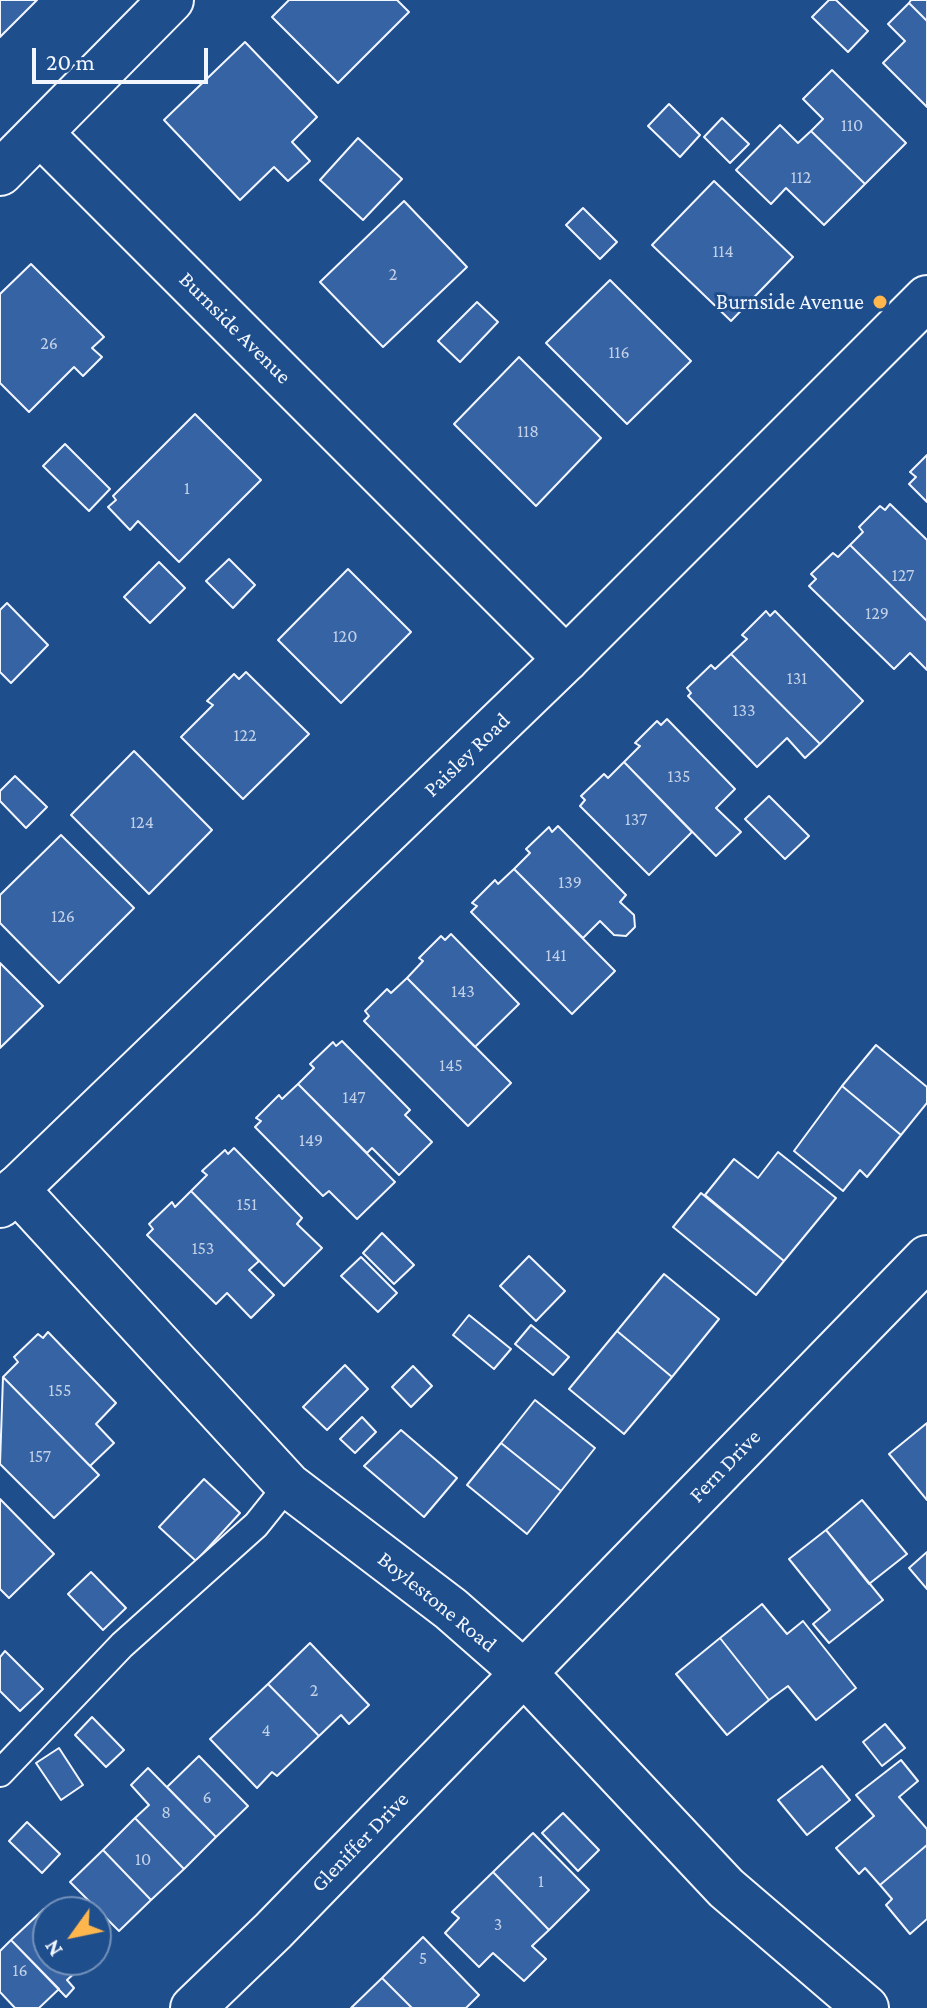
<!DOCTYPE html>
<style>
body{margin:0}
#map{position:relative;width:927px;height:2008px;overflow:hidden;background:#1f4e8c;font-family:"Crimson Pro",serif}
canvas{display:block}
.north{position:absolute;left:32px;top:1896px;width:80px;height:80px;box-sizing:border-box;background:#1f4e8c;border:2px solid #7391ba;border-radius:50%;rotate:237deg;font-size:22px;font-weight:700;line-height:32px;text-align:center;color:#f2f6ff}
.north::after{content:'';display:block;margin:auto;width:28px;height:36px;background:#ffb74d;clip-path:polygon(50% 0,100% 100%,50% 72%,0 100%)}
.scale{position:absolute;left:32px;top:48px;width:176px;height:36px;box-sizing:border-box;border:4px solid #f2f6ff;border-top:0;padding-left:10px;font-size:24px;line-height:28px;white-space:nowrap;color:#f2f6ff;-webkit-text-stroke:6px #1f4e8c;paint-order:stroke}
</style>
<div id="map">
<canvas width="927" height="2008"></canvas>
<div class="north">N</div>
<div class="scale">20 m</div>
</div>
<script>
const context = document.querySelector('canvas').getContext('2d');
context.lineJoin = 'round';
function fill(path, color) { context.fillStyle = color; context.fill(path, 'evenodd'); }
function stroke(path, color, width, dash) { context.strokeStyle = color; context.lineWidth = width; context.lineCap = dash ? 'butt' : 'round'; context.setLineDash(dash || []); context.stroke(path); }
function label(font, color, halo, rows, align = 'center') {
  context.font = font + ' "Crimson Pro",serif'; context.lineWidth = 6; context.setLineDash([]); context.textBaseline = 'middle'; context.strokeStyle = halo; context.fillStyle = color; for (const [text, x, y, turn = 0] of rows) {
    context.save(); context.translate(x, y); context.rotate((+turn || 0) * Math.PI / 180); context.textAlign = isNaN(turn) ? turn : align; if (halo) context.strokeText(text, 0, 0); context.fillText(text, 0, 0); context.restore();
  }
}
const building = new Path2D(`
 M0,0H37L0,37Z
 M289,0H397L409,12L338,83L272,17Z
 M829,0H836L868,31L848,52L812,17Z
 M911,0H927V21L909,3Z
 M909,3L927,21V107L883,63L905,41L888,24Z
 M245,42L317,117L292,142L310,161L288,181L274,167L240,200L164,120Z
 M832,70L906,143L865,184L811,131L823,119L803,99Z
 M669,104L700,135L680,157L648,126Z
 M722,118L749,144L730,163L704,137Z
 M780,125L798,143L811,131L865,184L824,225L786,188L771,204L736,170Z
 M358,138L402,179L363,220L320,180Z
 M714,181L793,257L731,321L652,245Z
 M404,201L467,267L383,347L320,282Z
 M583,208L617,242L600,259L566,225Z
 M31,264L104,337L92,348L102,357L83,376L74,367L29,412L0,383V294Z
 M610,280L691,361L627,424L546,343Z
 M477,302L498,322L460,362L438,341Z
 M519,357L601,438L536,506L454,424Z
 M195,414L261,480L179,562L138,521L130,530L108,507L116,500L113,496Z
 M65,444L110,489L89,511L43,466Z
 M927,455V502L909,484L916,477L910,472Z
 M890,504L927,540V621L850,545L863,532L859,527L880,506L885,510Z
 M850,545L927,621V670L910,653L894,669L809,586L816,579L811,574L833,553L838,557Z
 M229,559L255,585L233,608L206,581Z
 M159,562L185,588L150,623L124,597Z
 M348,569L411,632L341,703L278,640Z
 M7,603L48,645L11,683L0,672V610Z
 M766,611L770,616L775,611L863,701L820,744L731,654L747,639L742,635Z
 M731,654L820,744L805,758L787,738L757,767L688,696L691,693L687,688L711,665L715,669Z
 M246,672L309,734L243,799L181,737L213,705L207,701L234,674L239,679Z
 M667,719L735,789L716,808L741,832L716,856L624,762L640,746L635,743L657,721L661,725Z
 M134,751L212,830L149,894L71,815Z
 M624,762L692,832L649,875L580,806L585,800L581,796L604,774L608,778Z
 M15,776L47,807L26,828L0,801V791Z
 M769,796L809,836L785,859L745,819Z
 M558,826L626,895L620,902L634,915L635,927L626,936L614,935L600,921L583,938L514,869L530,853L526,849L549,827L552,832Z
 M61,835L134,908L59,983L0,923V895Z
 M514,869L615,971L572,1014L471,912L477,906L472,903L495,880L498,884Z
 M451,934L519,1004L475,1047L407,978L423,961L419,958L441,936L445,940Z
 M0,963L43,1006L0,1048Z
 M407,978L511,1083L468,1126L364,1021L369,1016L365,1011L387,989L391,993Z
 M342,1041L410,1110L405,1115L432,1142L399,1175L372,1148L367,1153L298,1084L314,1068L310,1064L333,1042L336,1046Z
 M876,1045L927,1087V1103L901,1135L842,1086Z
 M298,1084L395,1182L357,1219L329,1191L323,1196L255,1127L261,1121L256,1118L279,1095L282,1099Z
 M842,1086L901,1135L867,1177L860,1170L843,1191L794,1151Z
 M234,1148L302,1218L297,1224L322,1248L284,1286L191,1191L207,1175L202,1171L225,1150L228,1154Z
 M778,1152L836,1198L784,1261L705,1195L734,1159L758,1178Z
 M191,1191L259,1261L249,1270L274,1295L251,1318L227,1293L216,1304L147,1235L153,1229L149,1224L172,1202L175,1207Z
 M701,1193L784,1261L756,1295L673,1227Z
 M382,1233L414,1265L394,1284L363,1253Z
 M529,1256L565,1291L536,1321L500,1286Z
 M361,1257L397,1293L378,1312L341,1276Z
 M664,1274L719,1319L672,1377L617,1331Z
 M469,1315L511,1349L494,1369L453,1335Z
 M531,1325L569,1357L553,1375L515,1344Z
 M617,1331L672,1377L624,1434L569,1389Z
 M48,1332L116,1403L96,1424L114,1443L90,1466L3,1377L18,1362L14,1357L38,1334L43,1338Z
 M345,1365L368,1389L327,1430L303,1407Z
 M413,1366L432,1386L411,1407L392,1387Z
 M3,1377L99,1475L54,1518L0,1464Z
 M535,1400L595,1448L561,1491L501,1443Z
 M362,1417L376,1432L355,1453L340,1439Z
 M927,1423V1500L889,1454Z
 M401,1430L457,1478L424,1517L364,1466Z
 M501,1443L561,1491L527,1534L467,1485Z
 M204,1479L240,1513L196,1561L159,1527Z
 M0,1499L54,1554L9,1598L0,1589Z
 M862,1500L907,1554L869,1584L826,1530Z
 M826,1530L883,1600L829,1643L813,1624L830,1610L789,1559Z
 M927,1552V1589L909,1568Z
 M91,1572L126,1608L103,1630L68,1594Z
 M762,1604L787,1634L803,1621L856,1688L816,1720L788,1686L769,1700L720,1638Z
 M720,1638L769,1700L727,1735L676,1674Z
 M310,1643L369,1705L349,1724L341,1715L319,1736L268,1684Z
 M5,1651L43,1689L20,1711L0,1691V1657Z
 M268,1684L319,1736L277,1776L272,1772L257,1788L210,1739Z
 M92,1717L124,1750L106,1767L75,1735Z
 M885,1724L905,1748L882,1766L863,1742Z
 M59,1748L83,1785L61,1800L36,1763Z
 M199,1756L248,1806L216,1837L167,1787Z
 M901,1760L918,1781L899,1797L927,1829V1845L880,1885L865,1868L859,1874L836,1848L874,1816L856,1795Z
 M822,1766L850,1800L807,1835L778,1800Z
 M148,1768L216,1837L184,1869L135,1818L149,1805L131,1785Z
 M563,1813L599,1850L578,1871L542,1833Z
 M135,1818L184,1869L151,1900L103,1850Z
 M27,1822L60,1854L42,1873L9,1841Z
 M533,1833L589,1890L549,1930L493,1872Z
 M927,1845V1919L910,1934L886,1905L892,1899L880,1885Z
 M103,1850L151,1900L119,1931L70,1882Z
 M493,1872L549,1930L532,1946L546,1959L524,1981L493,1953L479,1967L445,1933L459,1918L452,1912Z
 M44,1909L48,1914V1960H89L67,1980L74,1988L66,1997L11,1940Z
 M423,1937L479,1995L466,2008H412L382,1978Z
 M11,1940L59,1989L39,2008H15L0,1992V1951Z
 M382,1978L412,2008H351Z`);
fill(building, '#3563a3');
stroke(building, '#f2f6ff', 2);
const lane = new Path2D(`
 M0,1773L122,1645L256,1525L288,1485`);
const street = new Path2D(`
 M40,133L566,659
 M0,173L171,0
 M16,1189L288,1485L451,1609L524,1673L726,1888L866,2008
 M193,2008L273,1931L927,1258`);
const secondary = new Path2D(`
 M0,1205L566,659L927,298`);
stroke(lane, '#f2f6ff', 30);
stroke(street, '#f2f6ff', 48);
stroke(secondary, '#f2f6ff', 48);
stroke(lane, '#1f4e8c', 26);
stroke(street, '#1f4e8c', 44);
stroke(secondary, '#1f4e8c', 44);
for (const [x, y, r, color] of [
 [880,302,8,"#ffb74d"]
]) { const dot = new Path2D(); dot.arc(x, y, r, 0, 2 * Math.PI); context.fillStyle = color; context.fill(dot); stroke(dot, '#1f4e8c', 3); }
label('18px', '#c3d1e8', null, [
 ["110",852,125],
 ["112",801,177],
 ["114",723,251],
 ["2",393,274],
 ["26",49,343],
 ["116",619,352],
 ["118",528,431],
 ["1",187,488],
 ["127",903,575],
 ["129",877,613],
 ["120",345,636],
 ["131",797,678],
 ["133",744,710],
 ["122",245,735],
 ["135",679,776],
 ["137",636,819],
 ["124",142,822],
 ["139",570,882],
 ["126",63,916],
 ["141",556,955],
 ["143",463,991],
 ["145",451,1065],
 ["147",354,1097],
 ["149",311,1140],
 ["151",247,1204],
 ["153",203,1248],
 ["155",60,1390],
 ["157",40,1456],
 ["2",314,1690],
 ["4",266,1730],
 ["6",207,1797],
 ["8",166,1812],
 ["10",143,1859],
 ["1",541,1881],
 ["3",498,1924],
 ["5",423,1958],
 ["16",20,1970]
]);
label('22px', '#f2f6ff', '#1f4e8c', [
 ["Burnside Avenue",864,302]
], 'right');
label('22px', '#f2f6ff', '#1f4e8c', [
 ["Burnside Avenue",235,328,45],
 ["Paisley Road",467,755,-44],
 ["Fern Drive",725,1466,-46],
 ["Boylestone Road",437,1602,39],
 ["Gleniffer Drive",360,1842,-46]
]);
</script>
